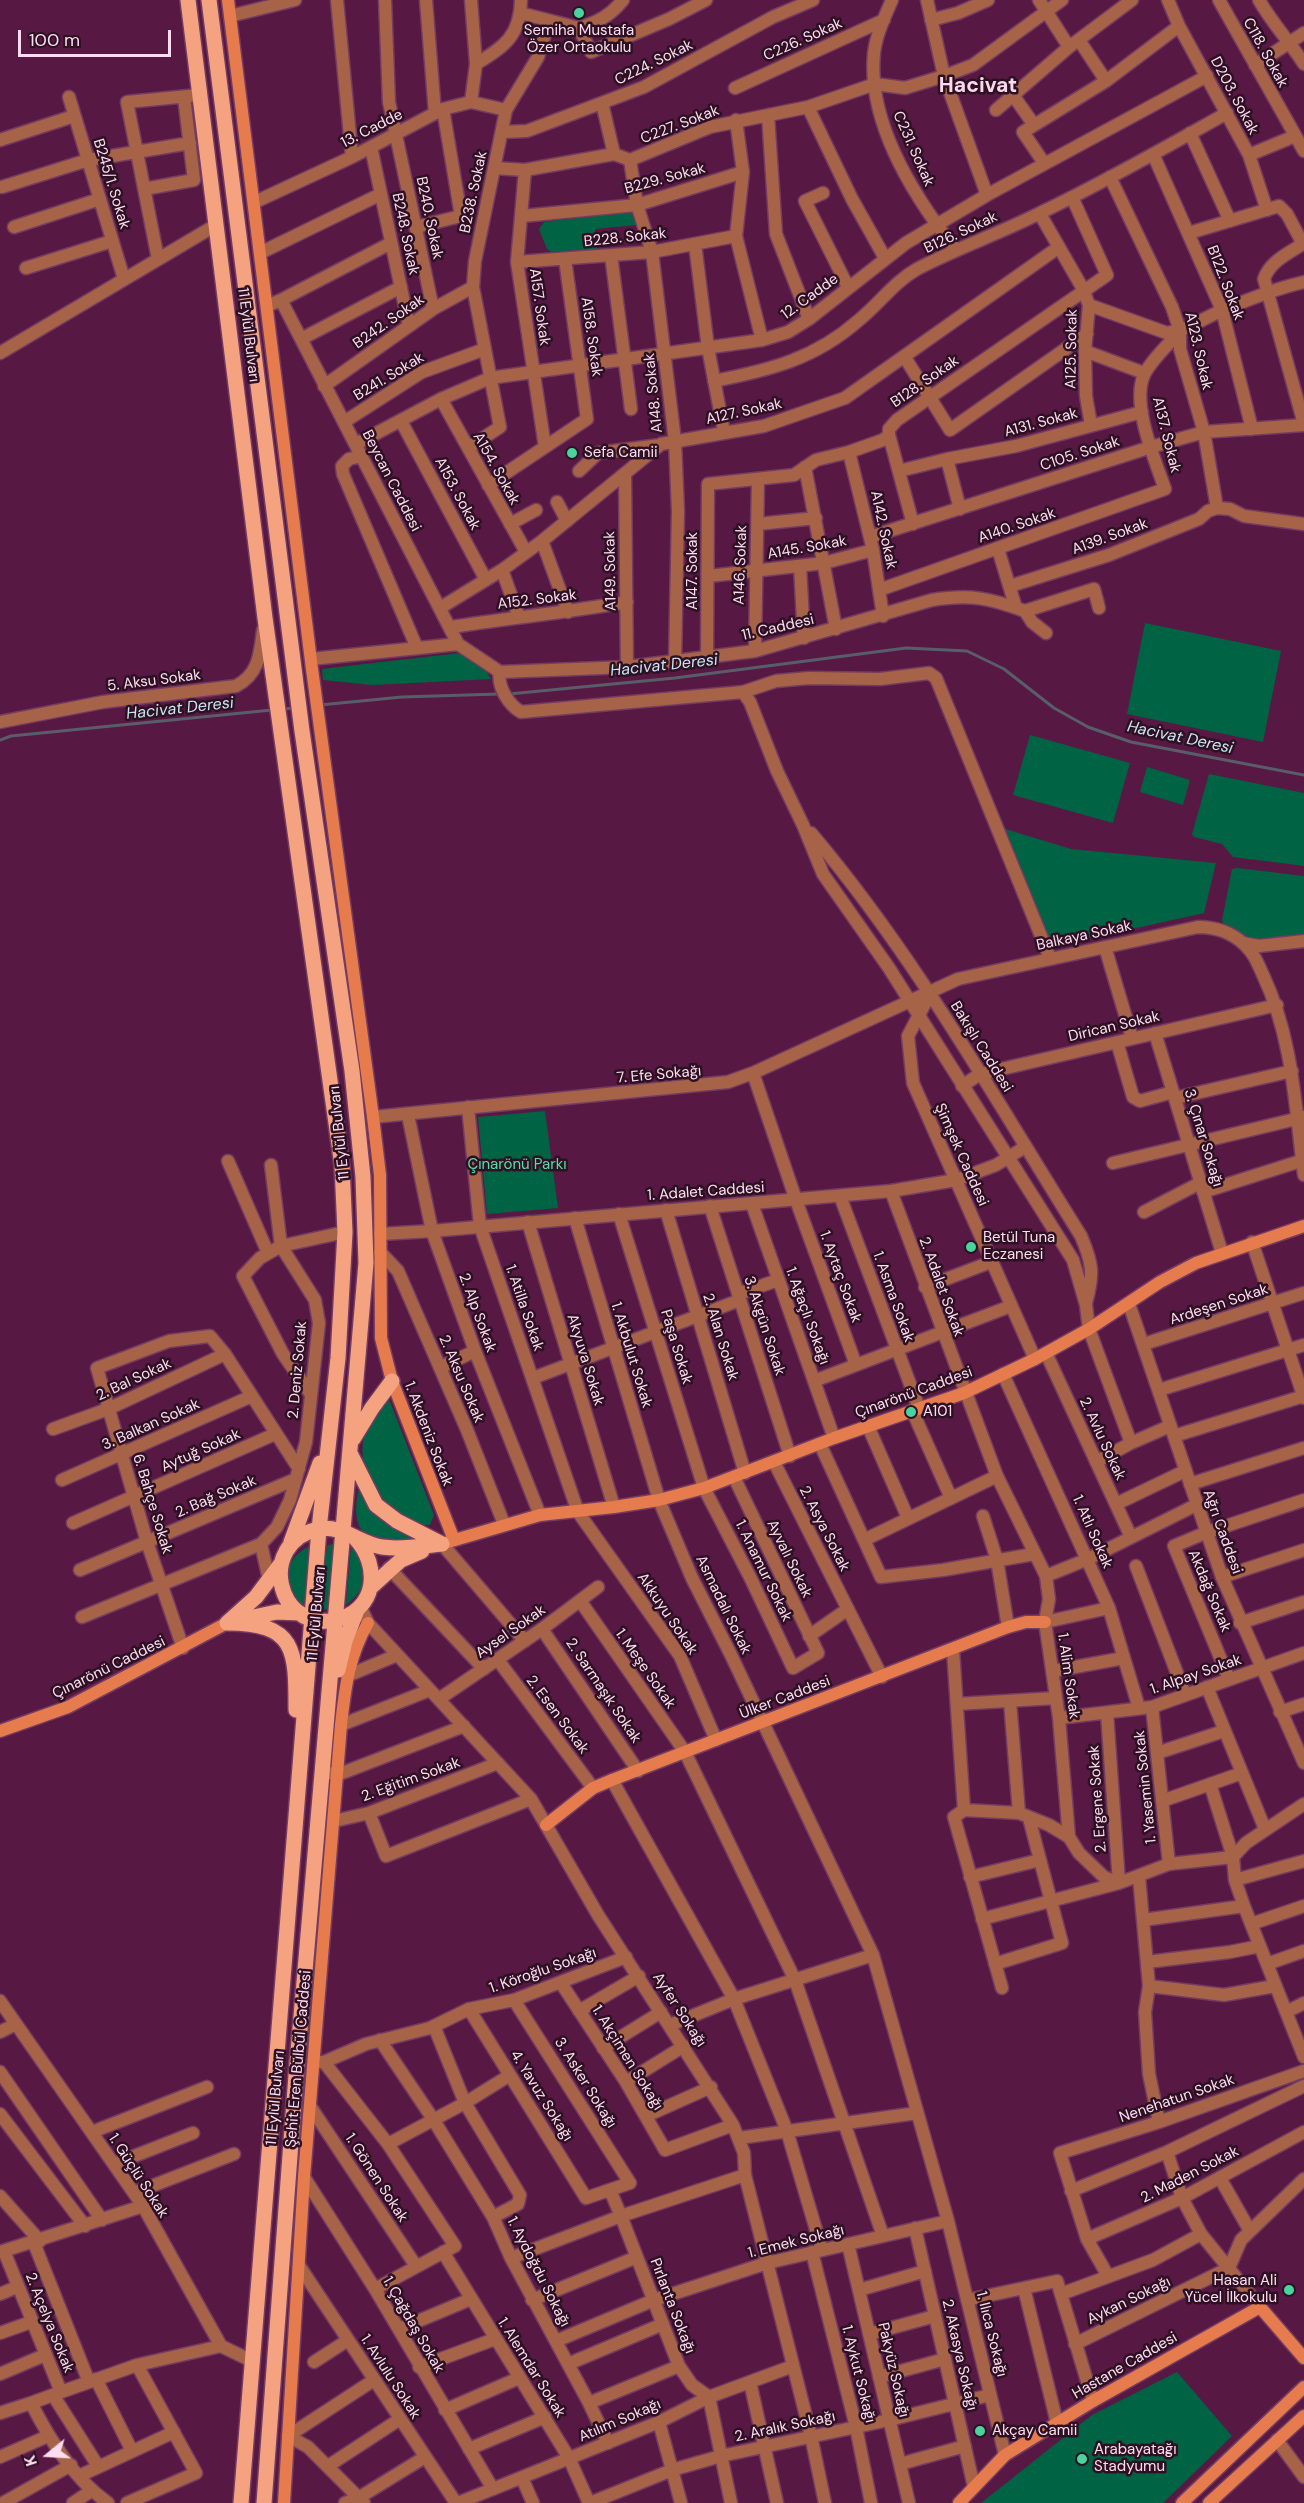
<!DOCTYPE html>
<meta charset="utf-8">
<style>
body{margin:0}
#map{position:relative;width:1304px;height:2503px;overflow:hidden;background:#571943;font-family:"DM Sans",sans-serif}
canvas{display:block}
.north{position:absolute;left:18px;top:2425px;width:60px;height:60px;-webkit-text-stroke:4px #2d1123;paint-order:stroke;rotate:252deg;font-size:16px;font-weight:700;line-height:24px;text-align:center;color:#fcddef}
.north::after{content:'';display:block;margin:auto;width:21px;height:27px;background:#fcddef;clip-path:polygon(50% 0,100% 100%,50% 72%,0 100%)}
.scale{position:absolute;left:18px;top:30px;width:153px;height:27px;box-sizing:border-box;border:3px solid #fcddef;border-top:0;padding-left:8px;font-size:18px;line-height:21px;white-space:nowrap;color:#fcddef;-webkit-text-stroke:4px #2d1123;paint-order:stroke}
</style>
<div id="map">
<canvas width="1304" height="2503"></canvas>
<div class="north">K</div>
<div class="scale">100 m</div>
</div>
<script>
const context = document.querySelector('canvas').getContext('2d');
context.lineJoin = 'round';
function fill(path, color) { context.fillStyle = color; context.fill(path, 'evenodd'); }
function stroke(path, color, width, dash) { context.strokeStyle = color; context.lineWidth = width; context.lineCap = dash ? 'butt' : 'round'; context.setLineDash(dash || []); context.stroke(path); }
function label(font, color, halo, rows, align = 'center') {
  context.font = font + ' "DM Sans",sans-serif'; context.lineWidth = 5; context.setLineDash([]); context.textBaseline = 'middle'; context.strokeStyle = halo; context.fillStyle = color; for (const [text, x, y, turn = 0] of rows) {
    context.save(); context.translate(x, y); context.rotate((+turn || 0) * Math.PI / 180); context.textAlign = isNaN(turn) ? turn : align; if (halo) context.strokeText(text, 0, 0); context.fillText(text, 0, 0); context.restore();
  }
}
fill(new Path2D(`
 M631,211L636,225L595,229L597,249L551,252L547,249L539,229L544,222Z
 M1145,623L1281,651L1263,742L1127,714Z
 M460,653L486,671L491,679L372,685L323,680L322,669Z
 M1030,735L1130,763L1113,823L1013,795Z
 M1147,767L1190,780L1183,805L1140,792Z
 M1209,774L1304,793V866L1233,857L1222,844L1194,837L1192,834Z
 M1002,828L1071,849L1216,863L1204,913L1051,947Z
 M1237,868L1304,876V937L1259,942L1251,940L1223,924L1222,920L1232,869Z
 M545,1111L558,1208L487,1214L478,1117Z
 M387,1394L434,1515L430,1525C386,1527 355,1476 364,1436C368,1421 378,1407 387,1394Z
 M358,1490C371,1513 388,1528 412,1538C392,1546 362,1545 357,1519C355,1510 357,1499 358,1490Z
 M335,1543L329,1608L321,1611L327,1546Z
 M310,1546L305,1610C287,1587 277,1562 310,1546Z
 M351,1547C377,1561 367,1590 346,1605Z
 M1177,2372L1232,2436L1163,2503H981L1092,2415Z`), '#006344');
stroke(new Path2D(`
 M509,694L675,678L906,648L967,651L1004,669L1054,708L1088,727L1131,742L1304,775
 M320,705L402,697L499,694
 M281,709L296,708
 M0,740L11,736L272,710`), '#585e69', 3);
const minor = new Path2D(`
 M337,0L352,157
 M385,0L389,102L433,309
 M426,0L435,113
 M892,0C885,16 876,35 874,53C867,123 915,198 956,250
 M927,0L944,76L987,195
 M1039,0L1069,47
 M1168,0L1179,26L1249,155L1267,210
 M1219,0L1304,151
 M1259,0C1272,23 1290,42 1304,64
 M520,13L579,28
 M931,20L958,13L988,0
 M579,28L591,52L669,19L706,0
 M579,28C598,22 610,16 623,0
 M1079,40L1106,81
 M476,64C505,46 520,36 521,0
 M1255,65L1304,33
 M735,88L884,20
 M1013,95L1034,125
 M69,97L124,279
 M471,102L476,64L471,0
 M602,103L614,154
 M808,107L852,199L885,258
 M996,110L1069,47L1132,0
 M768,115L776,234L809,319
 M736,120L743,172L736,236L762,340
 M502,132L527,131L644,87L773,17L813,0
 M1190,133L1230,221
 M0,140L74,116
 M371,147L409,326
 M1153,154L1222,310L1252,429
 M1249,155L1295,136
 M630,160L637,205L652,252L675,441L678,511L675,662
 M1044,163L1023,132L1106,81L1179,26
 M494,168L525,170L614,154L630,160L710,127L808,107L875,84L905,88L944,76L973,65L1062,0
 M525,170L517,262L545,447
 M1110,177L1172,307L1180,331V349L1204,432L1217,508
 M2,187L88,160L190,143
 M144,189L194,180L184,97
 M823,193L805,201L848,287
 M255,202L352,157L443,109L471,102L506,110
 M1040,214L1083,289L1089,305L1085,351L1086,396L1091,425
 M522,216L637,205L743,172
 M14,227L100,199
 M416,227L461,216L443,109
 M1189,233L1279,206L1287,214L1303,244
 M1304,243C1289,253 1270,261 1264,279L1304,424
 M695,244L708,348L724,432
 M260,253L381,194
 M611,255L631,409
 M158,259L127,102L199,95
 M517,262L652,252L736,236
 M26,268L112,241
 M281,300L391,243
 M1089,305L1167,333C1187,330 1204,318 1223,310C1249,299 1276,288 1304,282
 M267,306L281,300L458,644L500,672
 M301,339L401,287
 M1085,351L1144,373
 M0,353L216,225
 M904,356L950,430L1087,334
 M714,381C770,370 815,359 859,320C879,304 894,282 917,269C957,248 1001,233 1042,212C1105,182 1166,147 1227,113
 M324,386L433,309L473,287
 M441,399L526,552
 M401,421L486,580
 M344,422L422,372L485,349
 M889,435L913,524
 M356,444L441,399L490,378L762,340L788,332L809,319L906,243L987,195L1207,76
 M468,448L500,427L473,287L475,261L506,110L538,57L549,21
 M849,452L873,550L883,616
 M362,456L349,459L342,466L343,474L417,648
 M947,459L960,509
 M805,467L836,629
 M579,471L598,453L660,445
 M899,471L947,459L1016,446L1142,412
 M625,475L627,667
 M488,485L587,419L565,259
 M557,502L567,521
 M510,524L536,510
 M758,524L816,518
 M870,537L1151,447L1204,432L1304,425
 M542,541L568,612
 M998,549L1016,608
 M800,566L804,638
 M502,570L519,617
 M709,576L824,563L873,550
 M1010,586L1109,555L1199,519L1208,511L1217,508L1230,509L1244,516L1304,524
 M879,590L1165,489C1155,460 1131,404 1144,375C1150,361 1170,343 1180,331
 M440,608L502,570L542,541L661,444L764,426L845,398L1059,247
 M1025,611L1094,589L1099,608
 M451,627C510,618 569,612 627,602
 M755,651L758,480
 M707,657L708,484L794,475L816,460L849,452L883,440L889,435V429L897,420L1107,275L1072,197
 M311,659L458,644
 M500,672C497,687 509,705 521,712L743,692L776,681L809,678L880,679L929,673L936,678L1050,958
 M500,672L627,667L755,651L932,600C970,594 989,598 1025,611L1032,622L1046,633
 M0,722L103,702L236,686C259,674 260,654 263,630
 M1243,943L1259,946L1304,941
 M1105,947L1132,1038
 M930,994L908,1036L913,1083L1035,1359
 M1155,1033L1222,1253
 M1117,1042L1133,1097L1140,1101L1173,1092
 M753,1073L796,1200L856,1365
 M962,1086L980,1074L1277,1005
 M1175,1098L1292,1071
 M468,1107L480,1226L578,1512L680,1656L716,1740
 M408,1115L432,1231L475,1351L540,1515
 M373,1117L728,1082L753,1073L958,979L1198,927C1215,927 1231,932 1244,944C1254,953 1258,964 1263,975C1293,1038 1295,1107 1304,1175
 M228,1161L268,1253
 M1113,1163L1304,1117
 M891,1191L997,1476L1046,1576L1049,1599L1045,1622L1059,1718L1069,1837
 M1203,1192L1304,1160
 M840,1196L919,1408
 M752,1204L834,1438
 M710,1206L790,1456
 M666,1210L745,1473
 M1144,1212L1200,1183
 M619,1214L704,1488L751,1579L793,1668L818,1653L734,1477
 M575,1218L659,1500L692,1578L731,1655L873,1955L948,2221L1005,2455
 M528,1222L614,1507
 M1252,1242L1304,1398
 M380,1252L398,1271L467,1430L504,1524
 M925,1287L991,1262
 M738,1294L778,1280
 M1089,1329L1131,1443
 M1144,1344L1304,1293
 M1046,1353L1131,1537
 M441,1367L475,1351
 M1003,1374L1109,1608L1139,1708
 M533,1378L740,1300
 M814,1381L1011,1306
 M1159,1390L1304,1345
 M310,1393L283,1354L243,1276L260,1258L281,1246L345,1232
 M912,1410L951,1498
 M868,1426L908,1518
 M53,1429L108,1409L225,1354
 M1174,1436L1304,1396
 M820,1444L881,1577L943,1570L1034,1554
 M774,1462L882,1677
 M1096,1462L1131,1443L1170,1426
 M62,1480L252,1396
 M1190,1484L1304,1448
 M1116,1504L1185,1471
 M983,1516L997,1560L1008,1627
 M73,1523L275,1434
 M864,1540L997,1476
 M261,1544L269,1580
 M442,1544L525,1641
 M1136,1566L1185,1694
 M389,1568L484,1669
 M80,1570L296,1479
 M1046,1576L1088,1559L1196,1505
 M1222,1577L1304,1550
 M581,1602L685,1752L795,1980L883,2236
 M360,1606L368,1623L531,1799L598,1915L733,2125L744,2153L745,2175L811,2436L825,2503
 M82,1617L261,1544L277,1527L290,1500L306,1442L319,1323L315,1300L281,1246L271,1165
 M1045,1622L1109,1608
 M1240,1623L1304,1602
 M542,1629L638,1771
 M809,1636L848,1609
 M183,1648L147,1542L97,1368L169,1341L210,1336L225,1354L299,1469
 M953,1650L964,1810
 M498,1660L593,1788
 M1053,1671L1124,1658
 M347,1676L397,1655
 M1229,1679L1174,1546L1205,1533L1304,1500
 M1207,1687L1265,1829
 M439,1699L542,1629L598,1587
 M1010,1701L1019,1813
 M957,1704L1056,1698
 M1152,1707L1169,1864
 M1280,1712L1304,1704
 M1059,1718L1152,1707L1304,1653
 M341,1725L430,1690
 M1157,1753L1224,1731
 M322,1771L337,1775L464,1726
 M612,1780L734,1999L787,2131L822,2250
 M1210,1784L1233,1857L1235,1880L1244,1906L1304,2057
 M1162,1801L1242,1773
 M964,1810L1019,1813L1049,1825L1069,1837L1079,1853L1104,1877L1119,1883L1169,1864L1233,1857L1246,1843L1304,1804
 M964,1810L954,1817L1002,1988
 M369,1813L386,1856L531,1799
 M334,1821L369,1813L498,1763
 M970,1877L1040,1860
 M1139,1877L1149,1986L1145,2012L1149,2074L1159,2122
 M1235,1880L1304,1861
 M982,1919L1119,1883L1107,1713
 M1143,1920L1244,1906
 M1251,1924L1304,1906
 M1147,1962L1230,1952L1260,1946
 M995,1964L1062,1943L1029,1818
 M1267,1964L1304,1951
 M561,1983L626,2082L665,2150L733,2125
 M1149,1986L1224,1995L1275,1986
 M0,2001L143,2206L221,2346L252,2361
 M469,2009L586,2198L630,2183L514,2000
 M579,2011L639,1976
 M1286,2012L1304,2003
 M670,2025L734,1999L873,1955
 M434,2026L465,2103L520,2195L518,2204L493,2217
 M0,2032L16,2024
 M380,2040L433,2119L493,2217L511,2258L589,2403L608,2443
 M603,2048L661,2012
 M314,2062H324L366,2044L430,2028L469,2009L514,2000L626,1957
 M324,2062L388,2144L455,2246L375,2289
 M0,2072L102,2220
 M626,2082L684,2046
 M310,2106L416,2266
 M0,2114L85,2226
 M646,2116L711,2087
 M92,2132L207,2087
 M739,2138L917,2113
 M388,2144L465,2103L510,2075
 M1167,2152L1182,2198L1201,2234L1260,2307
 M114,2164L193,2133
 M304,2177L375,2289L493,2489
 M1220,2178L1250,2231
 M1071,2191L1167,2152L1304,2086
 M134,2193L234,2154
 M0,2196L40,2241
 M915,2228L974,2487
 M1087,2239L1182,2198L1304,2132
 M34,2243L89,2382
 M848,2244L909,2503
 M4,2251L61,2392L31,2403C50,2440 74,2479 108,2503
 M0,2252L143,2206
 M443,2252L569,2458L589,2503
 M812,2252L856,2427L871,2503
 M511,2258L621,2216L610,2190
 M300,2267L456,2503
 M1108,2276L1087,2239L1060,2153L1159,2122L1304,2071
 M1024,2288L1057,2423
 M859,2290L925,2271
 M0,2294L17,2287
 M1061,2294L1153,2260L1201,2234
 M532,2300L637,2257
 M967,2300L1057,2281L1093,2401
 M399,2329L471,2299
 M0,2333L31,2322
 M869,2334L935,2316
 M556,2341L654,2300L767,2263L948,2221
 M1075,2344L1229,2268L1241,2240L1304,2179
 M314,2362L348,2340
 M568,2364L663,2324
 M419,2367L495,2339
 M0,2374L45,2355
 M879,2377L945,2359
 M96,2379L132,2451
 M750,2382L777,2503
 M61,2392L137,2365
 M53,2395L98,2466
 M589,2403L679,2366
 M445,2410L519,2378
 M0,2413L31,2403
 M659,2422L681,2503
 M1277,2440L1304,2477
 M469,2449L545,2417
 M0,2457L48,2436
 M900,2464L965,2446
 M328,2466L400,2419
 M79,2476L174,2432
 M522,2478L533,2503
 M3,2503L71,2465
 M73,2503L91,2491
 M127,2503L196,2473L137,2365L221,2346
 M345,2503L360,2497L425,2457
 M364,2503L308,2447L288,2436L374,2380
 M458,2503L659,2422L709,2397L793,2366
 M590,2503L672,2470L721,2456L889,2420L990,2395
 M731,2503L709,2397L692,2385L679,2366L621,2216L745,2175`);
const tertiary = new Path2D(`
 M230,16L295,0
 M743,692L750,702L777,771L803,825L823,874L889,968L1073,1260L1086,1305L1089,1329
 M811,833C916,957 995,1099 1081,1236C1093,1264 1094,1274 1086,1303
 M380,1234L432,1231L891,1191L956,1180L996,1165L1025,1147
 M1129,1304L1222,1577L1304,1763`);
const secondary = new Path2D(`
 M228,0L312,669L373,1117L380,1175L381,1338L392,1381L454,1540
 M448,1542L540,1515L614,1507L659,1500L704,1488L834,1438L964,1393L1035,1359L1089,1329L1160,1282L1196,1263L1304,1226
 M0,1731L68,1707L227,1623
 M546,1825L593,1788L612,1780L1008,1627L1026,1622H1045
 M284,2503L304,2177L341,1725C345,1688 349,1655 368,1623
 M959,2503L1005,2455L1093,2401L1260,2307L1304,2358
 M1182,2503L1304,2387
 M1209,2503L1304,2416`);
const primary = new Path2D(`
 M188,0L265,618L342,1166L345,1232L338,1358L319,1529L241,2503
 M209,0L302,731L352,1071L363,1177L366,1263L296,2075L264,2503
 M353,1439L372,1408L392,1381
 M351,1455L376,1505L397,1521L442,1544
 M355,1538C381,1566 377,1611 335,1620C277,1633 256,1543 318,1529C341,1524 360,1544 382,1547C402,1550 422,1546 442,1544
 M291,1542L320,1463
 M370,1588L401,1560L422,1551
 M244,1619L277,1612L300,1613
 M227,1623C296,1623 296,1650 296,1710
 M227,1623L256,1597L280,1565
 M338,1670L345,1641L357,1610`);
stroke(minor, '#753c62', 15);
stroke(tertiary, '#753c62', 15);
stroke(secondary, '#753c62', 15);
stroke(primary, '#753c62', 18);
stroke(minor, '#a76347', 12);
stroke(tertiary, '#a76347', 12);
stroke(secondary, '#e67b4d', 12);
stroke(primary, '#f5a280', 15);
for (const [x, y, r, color] of [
 [579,13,6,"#49d49d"],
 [572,453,6,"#49d49d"],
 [971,1247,6,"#49d49d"],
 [911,1412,6,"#49d49d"],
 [1289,2290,6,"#49d49d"],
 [980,2431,6,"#49d49d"],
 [1082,2459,6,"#49d49d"]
]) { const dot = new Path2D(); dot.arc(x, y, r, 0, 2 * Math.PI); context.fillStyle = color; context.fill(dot); stroke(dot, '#2d1123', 2); }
label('15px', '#fcddef', '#2d1123', [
 ["Semiha Mustafa",579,31,"center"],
 ["Özer Ortaokulu",579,48,"center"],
 ["Sefa Camii",584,453],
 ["Betül Tuna",983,1238],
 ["Eczanesi",983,1255],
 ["A101",923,1412],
 ["Hasan Ali",1277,2281,"right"],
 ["Yücel İlkokulu",1277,2298,"right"],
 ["Akçay Camii",992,2431],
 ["Arabayatağı",1094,2450],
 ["Stadyumu",1094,2467]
], 'left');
label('15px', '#fcddef', '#2d1123', [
 ["C226. Sokak",803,40,-24],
 ["C118. Sokak",1265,53,61],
 ["C224. Sokak",654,63,-26],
 ["D203. Sokak",1234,96,62],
 ["C227. Sokak",680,125,-21],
 ["13. Cadde",372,129,-27],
 ["C231. Sokak",913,149,66],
 ["B229. Sokak",665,179,-15],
 ["B245/1. Sokak",111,184,73],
 ["B238. Sokak",474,192,-78],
 ["B240. Sokak",429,218,78],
 ["B126. Sokak",961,233,-25],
 ["B248. Sokak",405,234,78],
 ["B228. Sokak",625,238,-6],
 ["B122. Sokak",1225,283,69],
 ["12. Cadde",810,297,-36],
 ["A157. Sokak",539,307,82],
 ["B242. Sokak",389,322,-35],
 ["11 Eylül Bulvarı",248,335,83],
 ["A158. Sokak",591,337,82],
 ["A125. Sokak",1072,349,-89],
 ["A123. Sokak",1198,351,77],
 ["B241. Sokak",389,377,-31],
 ["B128. Sokak",925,382,-35],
 ["A148. Sokak",654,393,-96],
 ["A127. Sokak",744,412,-12],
 ["A131. Sokak",1041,423,-15],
 ["A137. Sokak",1166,435,76],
 ["C105. Sokak",1080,454,-18],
 ["A154. Sokak",496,469,61],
 ["Beycan Caddesi",391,481,63],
 ["A153. Sokak",457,494,62],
 ["A140. Sokak",1017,526,-19],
 ["A142. Sokak",883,530,78],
 ["A139. Sokak",1110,537,-20],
 ["A145. Sokak",807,548,-10],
 ["A146. Sokak",741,565,-88],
 ["A149. Sokak",611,571,-91],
 ["A147. Sokak",693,571,-90],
 ["A152. Sokak",537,600,-7],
 ["11. Caddesi",778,628,-13],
 ["5. Aksu Sokak",154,681,-7],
 ["Balkaya Sokak",1084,936,-12],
 ["Dirican Sokak",1114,1027,-13],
 ["Bakışlı Caddesi",981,1047,58],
 ["7. Efe Sokağı",659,1075,-5],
 ["11 Eylül Bulvarı",340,1133,-96],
 ["3. Çınar Sokağı",1203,1138,73],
 ["Şimşek Caddesi",961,1155,66],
 ["1. Adalet Caddesi",706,1192,-4],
 ["1. Aytaç Sokak",840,1277,70],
 ["2. Adalet Sokak",941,1287,70],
 ["1. Asma Sokak",893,1297,70],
 ["Ardeşen Sokak",1219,1305,-18],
 ["1. Atilla Sokak",524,1308,71],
 ["2. Alp Sokak",477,1313,70],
 ["1. Ağaçlı Sokağı",807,1316,70],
 ["3. Akgün Sokak",764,1326,72],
 ["2. Alan Sokak",720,1337,73],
 ["Paşa Sokak",676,1347,73],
 ["1. Akbulut Sokak",631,1355,73],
 ["Akyuva Sokak",585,1360,73],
 ["2. Deniz Sokak",298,1370,-85],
 ["2. Aksu Sokak",461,1379,67],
 ["2. Bal Sokak",134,1380,-25],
 ["Çınarönü Caddesi",914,1393,-20],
 ["3. Balkan Sokak",151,1425,-24],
 ["1. Akdeniz Sokak",428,1434,69],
 ["2. Avlu Sokak",1102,1439,65],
 ["Aytuğ Sokak",201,1451,-24],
 ["2. Bağ Sokak",216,1497,-23],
 ["6. Bahçe Sokak",152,1504,73],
 ["2. Asya Sokak",824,1529,63],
 ["1. Atlı Sokak",1092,1532,66],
 ["Ağrı Caddesi",1222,1532,70],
 ["Ayvalı Sokak",789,1559,64],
 ["1. Anamur Sokak",763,1571,64],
 ["Akdağ Sokak",1209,1591,67],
 ["Asmadalı Sokak",723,1605,64],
 ["11 Eylül Bulvarı",317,1614,-85],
 ["Akkuyu Sokak",667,1614,56],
 ["Aysel Sokak",511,1632,-35],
 ["Çınarönü Caddesi",109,1668,-26],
 ["1. Meşe Sokak",645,1669,55],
 ["1. Alpay Sokak",1196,1675,-19],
 ["1. Alim Sokak",1068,1676,82],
 ["2. Sarmaşık Sokak",603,1691,56],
 ["Ülker Caddesi",785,1698,-21],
 ["2. Esen Sokak",557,1715,53],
 ["2. Eğitim Sokak",411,1780,-20],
 ["1. Yasemin Sokak",1146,1787,-96],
 ["2. Ergene Sokak",1098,1799,-94],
 ["1. Köroğlu Sokağı",543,1971,-19],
 ["Ayfer Sokağı",679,2010,57],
 ["1. Akçimen Sokağı",627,2058,58],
 ["Şehit Eren Bülbül Caddesi",299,2059,-85],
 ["3. Asker Sokağı",585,2083,58],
 ["4. Yavuz Sokağı",541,2096,58],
 ["11 Eylül Bulvarı",276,2098,-85],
 ["Nenehatun Sokak",1177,2099,-19],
 ["2. Maden Sokak",1190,2175,-27],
 ["1. Güçlü Sokak",138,2176,57],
 ["1. Gönen Sokak",376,2178,57],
 ["1. Emek Sokağı",796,2242,-14],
 ["1. Aydoğdu Sokağı",538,2272,63],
 ["Aykan Sokağı",1129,2301,-26],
 ["Pırlanta Sokağı",672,2306,69],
 ["2. Açelya Sokak",49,2323,68],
 ["1. Çağdaş Sokak",413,2325,60],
 ["1. Ilıca Sokağı",991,2334,76],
 ["2. Akasya Sokağı",959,2355,77],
 ["Hastane Caddesi",1125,2366,-30],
 ["1. Alemdar Sokak",531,2368,58],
 ["Pakyüz Sokağı",893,2370,77],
 ["1. Aykut Sokağı",858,2374,76],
 ["1. Avlulu Sokak",390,2377,57],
 ["Atılım Sokağı",620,2421,-23],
 ["2. Aralık Sokağı",785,2427,-12]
]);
label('15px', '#51e0a7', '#2d1123', [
 ["Çınarönü Parkı",517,1165]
]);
label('italic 16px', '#c7e6f2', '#2d1123', [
 ["Hacivat Deresi",664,666,-6],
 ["Hacivat Deresi",180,709,-6],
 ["Hacivat Deresi",1180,738,12]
]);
label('bold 21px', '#f9d9eb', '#2d1123', [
 ["Hacivat",978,86]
]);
</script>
